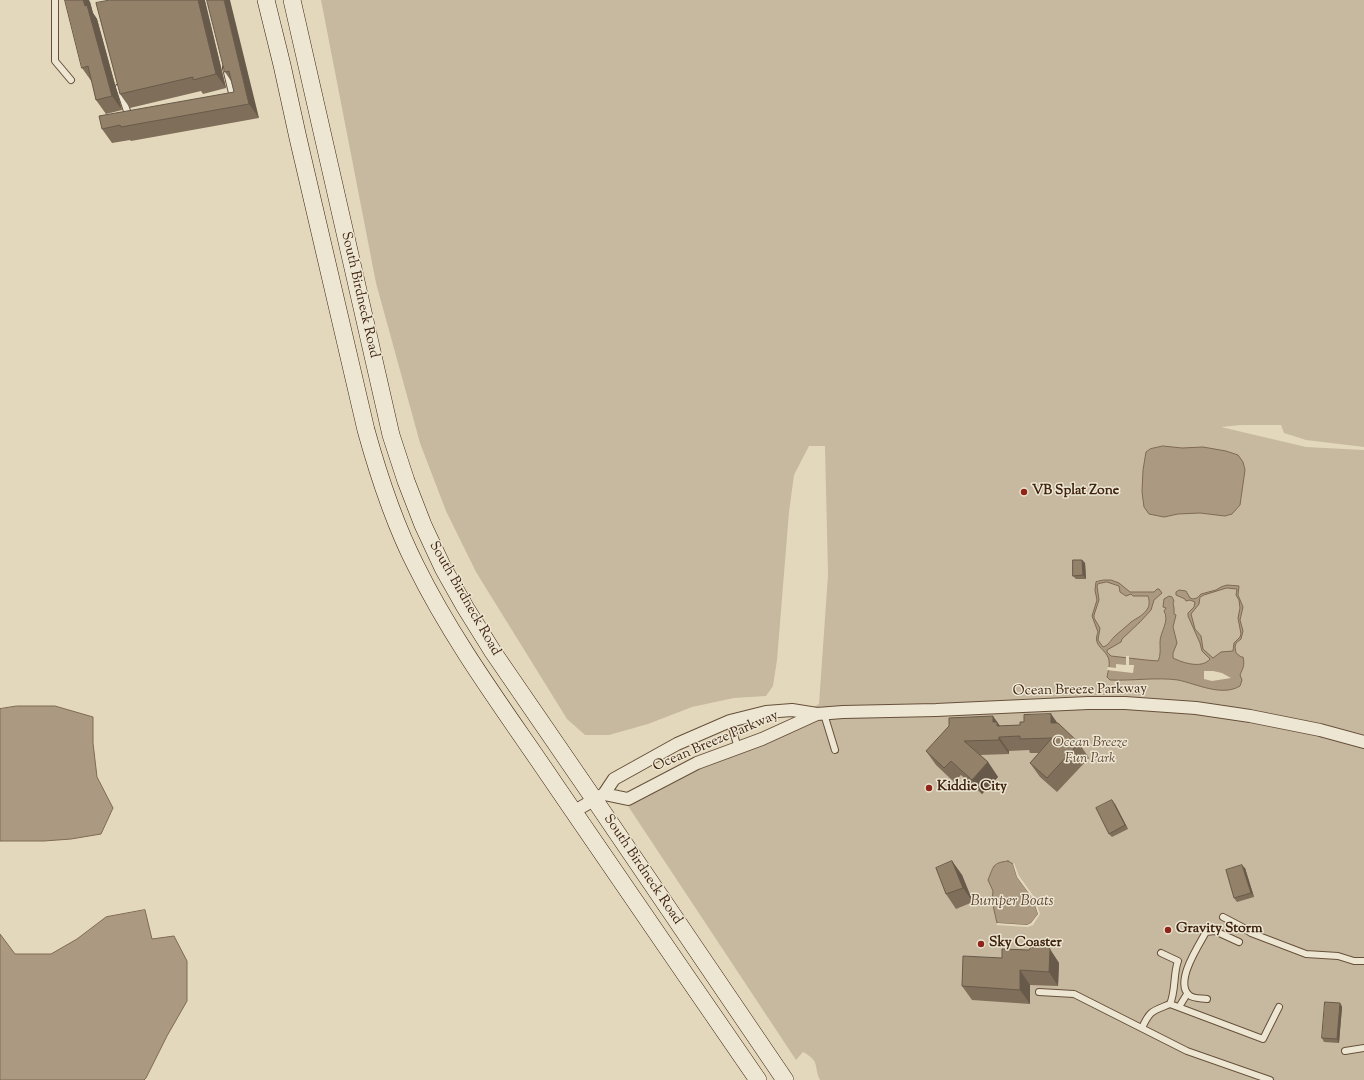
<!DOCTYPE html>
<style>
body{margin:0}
canvas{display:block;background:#e3d8bc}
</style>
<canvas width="1364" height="1080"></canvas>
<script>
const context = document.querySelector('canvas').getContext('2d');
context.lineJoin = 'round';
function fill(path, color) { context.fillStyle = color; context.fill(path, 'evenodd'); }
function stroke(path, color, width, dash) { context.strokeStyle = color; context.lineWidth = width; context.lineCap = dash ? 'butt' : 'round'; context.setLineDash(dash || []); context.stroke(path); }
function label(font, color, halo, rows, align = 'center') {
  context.font = font + ' "Sorts Mill Goudy",serif'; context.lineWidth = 3; context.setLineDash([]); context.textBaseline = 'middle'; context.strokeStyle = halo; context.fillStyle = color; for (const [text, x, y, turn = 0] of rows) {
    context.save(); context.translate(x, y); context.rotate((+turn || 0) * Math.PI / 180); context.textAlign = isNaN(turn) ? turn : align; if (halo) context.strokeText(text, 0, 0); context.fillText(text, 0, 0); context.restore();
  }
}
fill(new Path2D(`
 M321,0H1364V447L1306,440L1284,433L1281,425H1241L1221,427L1306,447L1364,450V1080H820C813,1065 821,1062 803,1052L796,1060L628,806L819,704L828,575L825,446H809L794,475L789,512L777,660L773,686L766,696L734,698L692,707L648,724L609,735H585L567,719L476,572L446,511L420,443L376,283Z`), '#c7b99f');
const water = new Path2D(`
 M1163,446L1182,448L1203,447L1226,451L1238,455L1243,462L1245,470L1240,505L1232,514L1225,516L1200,513L1178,514L1164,517L1149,514L1144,507L1142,492L1143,470L1146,452L1150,449Z
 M1104,580H1111L1119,583L1130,592H1154L1157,589H1159L1162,593L1154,600L1151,610L1140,622L1122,639L1121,642L1107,650V652L1111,656L1146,660L1158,661C1161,655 1160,648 1160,642C1160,632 1170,621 1164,611L1166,608L1163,607L1164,599L1169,596L1172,597L1174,601L1173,603L1174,608V614L1176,615L1173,627L1177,643L1173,653V658C1183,663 1202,669 1210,659L1202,651L1200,643L1188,616V613L1194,607L1195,602L1190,600L1186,601L1185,599L1176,595V592L1179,590L1186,591L1190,598L1193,599L1197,598L1201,594L1216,590L1221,587L1227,585L1239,586L1238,595L1243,607L1240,620L1243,631L1241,639L1236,643L1235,647L1236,653L1241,657H1243C1245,665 1243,668 1240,675L1242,680L1240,686C1222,697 1197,684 1178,680C1157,677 1131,681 1110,680L1107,677C1108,671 1110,666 1109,660C1106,648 1092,647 1098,632L1092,616L1097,600L1095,590L1096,582ZM1107,582L1119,586L1120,592L1126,596L1131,594L1133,596H1148C1149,599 1150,604 1148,608C1144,615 1137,618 1131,622C1126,627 1119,632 1114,637C1110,641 1109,645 1103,647L1098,640L1100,628L1094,618V615L1099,600L1097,586L1098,584ZM1227,588L1237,589L1236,595L1239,600L1240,608L1238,618L1241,634L1240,637L1234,643L1233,651L1221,652L1213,658L1203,649L1201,636L1195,629L1191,614L1199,604L1200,597L1204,595Z
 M17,706H55L93,717V743L97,777L113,808L101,834L71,839L44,841H0V709Z
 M1008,861L1013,864L1017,877L1033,899L1038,914L1031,923L1027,925L997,923L992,901L993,891L988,880C994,866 992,863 1008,861Z
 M145,910L152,939L174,936L187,961V1001L167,1036L146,1078L144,1080H0V934L15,954H51L77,939L106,917Z`);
fill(water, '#ab9a81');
stroke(water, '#7f6a53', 1);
fill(new Path2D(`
 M1126,656H1129V665H1134L1133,673L1107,670L1108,667L1116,668V664L1126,665Z
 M1204,671H1213L1222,673L1231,678L1212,681L1204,679Z
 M1014,863L1019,876L1035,898L1040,914L1033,925L1028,927L997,925V923L1027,925L1031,923L1038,914L1033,899L1017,877L1013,864Z`), '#e3d8bc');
const lane = new Path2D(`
 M55,0V61L71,80
 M226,68L232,93L230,100
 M119,87L128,114L132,115
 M824,714L835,750
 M730,721L738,748
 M1223,917L1242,927L1251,933L1306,954L1338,956L1354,961H1364
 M1039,992L1074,994L1187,1051L1270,1080
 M1207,999C1201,998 1193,999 1189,995C1174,982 1199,945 1206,932L1215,931L1239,942
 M1170,1004L1263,1039L1279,1007
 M1179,1007L1187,994
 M1142,1028C1150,1010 1153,1011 1170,1004C1176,990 1173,975 1178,961L1161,953
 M1345,1051L1364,1048`);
const street = new Path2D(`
 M604,794L628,799L697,763L762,739L817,714
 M573,812L604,794L614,779L677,744L730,721L766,712L792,710L817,714L843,712L936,710L1088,703H1125L1196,708L1250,716L1320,730L1364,742`);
const secondary = new Path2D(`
 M266,0L282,65L298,138L366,430C379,477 394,523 416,566C454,643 506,712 554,783C621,882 690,981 758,1080
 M292,0L391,435L406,481L423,525L443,568L465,607L493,652L594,799L785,1080`);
stroke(lane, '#67503a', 8);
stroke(street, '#67503a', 14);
stroke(secondary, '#3e230f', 18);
stroke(lane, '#ede6d3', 6);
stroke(street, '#ede6d3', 12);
stroke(secondary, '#ede6d3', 17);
fill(new Path2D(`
 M207,0L259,118L131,141L130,140L112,143L102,129L234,92L231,81L225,72Z
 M205,1L226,88L203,94L201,91L130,108L120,94Z
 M90,2L93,13L97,19L122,110L106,114L96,100L92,82L82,68Z
 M1082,560L1085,563L1086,579H1076L1073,576Z
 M1051,714L1057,723L1079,743L1089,758L1057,792L1040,777L1030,763L1040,753H1030L1029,750L1009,751V754L980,755L988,762L998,777L982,794L961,775L954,782L936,765L926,751L1000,726L1020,725L1024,722Z
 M1115,804L1128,829L1112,837L1109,834Z
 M952,861L962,875L973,902L956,909L946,894Z
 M1245,868L1254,897L1237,902L1234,898Z
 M1045,943L1059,963L1058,986L1030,985V1004L972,1000L962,986L1002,958L1029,950Z
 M1340,1003L1342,1007L1339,1043L1324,1042L1322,1038Z`), '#7f6f5a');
fill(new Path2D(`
 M83,0H89L90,2L93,13L97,19L122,110L112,96Z
 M198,0H205V1L226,88L216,74Z
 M224,0H230L259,118L249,104Z
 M1082,560L1085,563L1086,579L1083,575Z
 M1051,714L1061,728L1051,723Z
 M993,716L1003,730L993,722Z
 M999,737L1009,751V754L999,740Z
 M988,762L998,777L982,794L972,780Z
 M1112,800L1115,804L1128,829L1125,825Z
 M952,861L962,875L973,902L963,888Z
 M1242,865L1245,868L1254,897L1251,893Z
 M1050,949L1059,963L1058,986L1049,972Z
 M1020,970L1030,985V1004L1020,990Z
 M1340,1003L1342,1007L1339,1043L1337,1039Z`), '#685a4a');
const building = new Path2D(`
 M65,0H83L85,6L87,5L112,96L96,100L88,66L82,68Z
 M110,0H198L216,74L193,80V77L120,94L96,3Z
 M207,0H224L249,104L121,127L120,125L102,129L99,116L234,92L229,71L225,72Z
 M1073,560H1082L1083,575L1073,576Z
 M1051,714V723H1058L1079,743L1047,778L1030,763L1052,738L1020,739V736L999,737V740L964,741L988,762L972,780L951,761L944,768L926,751L949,726V718L993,716V722H997V726L1020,725V722H1024V715Z
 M1112,800L1125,825L1109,834L1096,808Z
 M952,861L963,888L946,894L936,868Z
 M1242,865L1251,893L1234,898L1226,870Z
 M1036,942L1045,943L1050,949L1049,972L1020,970V990L962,986L963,956L1002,958V949L1029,950L1032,945Z
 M1325,1002L1340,1003L1337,1039L1322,1038Z`);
fill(building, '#948169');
stroke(building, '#685a4a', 1);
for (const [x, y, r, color] of [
 [1024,492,4,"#8f2418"],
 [929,788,4,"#8f2418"],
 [1168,930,4,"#8f2418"],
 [981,944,4,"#8f2418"]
]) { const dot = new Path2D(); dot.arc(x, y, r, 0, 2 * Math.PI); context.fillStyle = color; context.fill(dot); stroke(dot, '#ede6d3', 1.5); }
label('14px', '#3e230f', '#ede6d3', [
 ["South Birdneck Road",359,295,77],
 ["South Birdneck Road",464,599,60],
 ["Ocean Breeze Parkway",1080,691,-1],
 ["Ocean Breeze Parkway",716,742,-23],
 ["South Birdneck Road",642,870,56]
]);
label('bold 14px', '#3e230f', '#ede6d3', [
 ["VB Splat Zone",1032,492],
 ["Kiddie City",937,788],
 ["Gravity Storm",1176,930],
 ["Sky Coaster",989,944]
], 'left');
label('italic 14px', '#604833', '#ede6d3', [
 ["Ocean Breeze",1090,744],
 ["Fun Park",1090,760]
]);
label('italic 15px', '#5f4731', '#ede6d3', [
 ["Bumper Boats",1012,902]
]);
</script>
